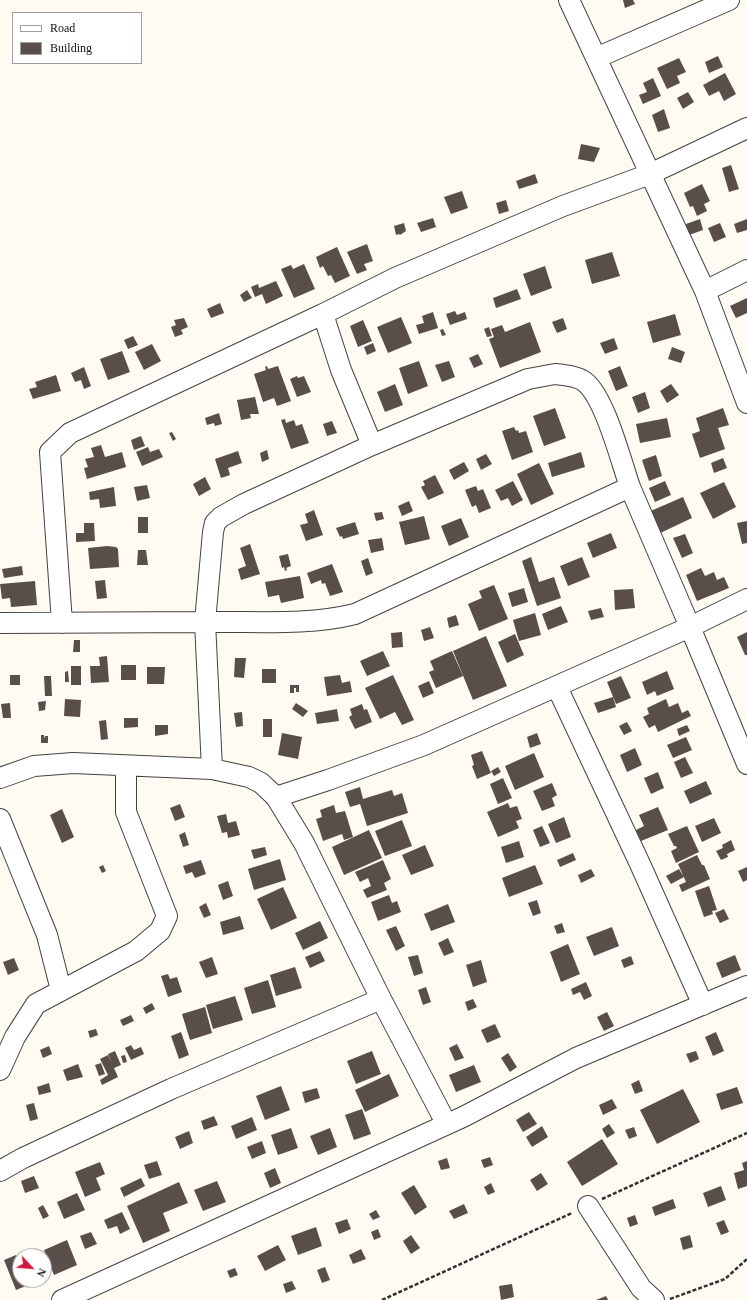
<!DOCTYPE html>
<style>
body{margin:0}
#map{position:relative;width:747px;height:1300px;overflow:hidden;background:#fffaf2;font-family:Georgia,serif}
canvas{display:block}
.legend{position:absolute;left:12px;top:12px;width:130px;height:52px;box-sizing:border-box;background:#fff;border:1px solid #9f9f9f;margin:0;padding:5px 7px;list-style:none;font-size:12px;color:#0f0f0f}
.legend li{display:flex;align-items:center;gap:8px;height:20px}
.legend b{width:20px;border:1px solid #9f9f9f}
.north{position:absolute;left:12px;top:1248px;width:40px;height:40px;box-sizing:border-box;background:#fff;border:1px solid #9f9f9f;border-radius:50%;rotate:116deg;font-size:11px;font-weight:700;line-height:16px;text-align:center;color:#0f0f0f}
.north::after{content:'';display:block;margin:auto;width:14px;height:18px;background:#d0173f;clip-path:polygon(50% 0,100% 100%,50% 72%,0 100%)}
</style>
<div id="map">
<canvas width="747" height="1300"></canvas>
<ul class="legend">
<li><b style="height:5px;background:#fff"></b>Road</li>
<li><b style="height:11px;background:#594e4a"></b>Building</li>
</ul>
<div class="north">N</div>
</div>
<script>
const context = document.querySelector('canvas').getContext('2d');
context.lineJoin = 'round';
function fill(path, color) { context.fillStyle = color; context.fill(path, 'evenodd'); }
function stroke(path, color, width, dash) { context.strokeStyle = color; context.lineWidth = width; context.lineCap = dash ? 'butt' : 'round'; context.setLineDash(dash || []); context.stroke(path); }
fill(new Path2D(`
 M623,0H633L635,4L625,8Z
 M718,56L723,67L709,73L705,62Z
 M679,58L686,72L677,76L680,83L667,89L657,68Z
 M725,73L736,94L724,101L719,91L709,96L703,85Z
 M653,78L661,96L643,104L639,95L647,92L643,83Z
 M688,92L694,102L683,109L677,98Z
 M664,109L670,128L658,132L652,115Z
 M581,144L600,148L594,162L578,159Z
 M731,165L739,189L729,192L722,168Z
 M535,174L538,183L519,189L516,181Z
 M702,184L710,201L704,204L707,211L697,216L693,206L690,207L684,193Z
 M462,191L468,208L451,214L444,197Z
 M506,200L509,211L499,214L496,203Z
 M433,218L436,227L421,232L417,223Z
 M700,219L703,230L689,235L686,224Z
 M747,219V230L737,233L734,224Z
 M404,223L406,231L400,235L399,234L396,235L394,226Z
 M720,223L726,237L714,242L708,228Z
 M367,244L373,261L364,264L367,270L357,274L347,252Z
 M337,247L350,276L335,283L331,275L328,276L323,266L320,268L316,257Z
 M612,252L620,276L592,284L585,260Z
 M304,264L315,289L294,298L281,269L291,265L293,269Z
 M545,266L552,288L531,296L523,274Z
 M276,281L283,296L266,304L262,294L255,297L251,287L258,284L259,288Z
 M517,289L521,299L496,308L493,298Z
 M247,290L252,298L244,302L240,295Z
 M747,298V313L736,318L730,306Z
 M220,303L224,313L211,318L207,309Z
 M455,311L457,315L465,312L467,319L450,325L446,314Z
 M433,312L438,328L419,334L416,325L424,323L422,316Z
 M675,314L681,335L653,343L647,322Z
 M401,317L412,343L388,353L377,327Z
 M184,318L188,327L181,330L183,334L175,337L171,327L176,325L174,320Z
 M563,318L567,329L557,333L552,322Z
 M363,320L372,341L358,347L350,326Z
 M530,322L541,352L500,368L489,339L494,337L491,329L502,325L505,332Z
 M489,327L492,336L487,337L484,329Z
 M443,329L446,335L442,336L440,330Z
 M133,336L138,345L128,349L124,340Z
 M614,338L618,349L605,354L600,343Z
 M373,343L376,351L367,355L364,347Z
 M152,344L161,361L144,370L135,352Z
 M672,347L685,352L681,363L668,359Z
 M122,351L130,372L108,380L100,359Z
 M478,354L483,364L474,368L469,358Z
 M419,361L428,386L408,394L399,368Z
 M449,361L455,377L442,382L435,365Z
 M267,366L268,369L278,366L291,401L277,406L274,398L263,402L254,374L266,370L265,367Z
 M620,366L628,386L616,391L608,371Z
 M84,367L91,386L84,389L81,380L75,382L71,373Z
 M56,375L61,391L33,399L29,389L37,387L35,382Z
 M297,376L298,378L304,376L311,392L297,397L290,379Z
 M395,384L403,405L385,412L377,392Z
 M671,384L679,395L667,403L660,391Z
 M645,392L650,408L638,413L632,397Z
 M255,397L259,414H250L251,418L241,420L237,400Z
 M555,408L566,438L544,446L533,416Z
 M723,408L729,425L718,428L725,449L700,458L692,434L700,431L696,418Z
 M219,413L222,424L215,426L214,423L207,425L205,418Z
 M667,418L671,437L640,443L636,424Z
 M285,419L286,423L294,420L296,426L302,424L309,443L291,449L281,420Z
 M332,421L337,433L327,436L323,424Z
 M514,427L516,431L518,430L519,433L526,431L533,452L512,460L502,431Z
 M172,432L176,439L173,441L169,433Z
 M141,436L145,446L134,450L131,440Z
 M101,445L105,457L122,452L126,467L87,479L84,468L88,467L85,459L94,457L91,448Z
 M148,447L150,452L159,449L163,457L142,466L136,452Z
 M267,450L269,459L262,462L260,453Z
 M238,451L242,463L228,468L230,475L221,478L215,459Z
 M581,452L585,467L552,477L548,463Z
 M486,454L492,464L481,470L476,459Z
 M656,455L662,476L649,481L642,460Z
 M723,458L727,468L714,473L711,463Z
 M464,462L469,471L454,480L449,470Z
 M539,463L554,494L531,505L517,474Z
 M435,475L444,493L428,500L421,487L425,485L423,481Z
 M205,477L211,489L199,496L193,484Z
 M513,481L523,500L512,506L508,498L501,501L495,490Z
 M665,481L671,495L655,502L649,488Z
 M724,482L736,507L713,519L700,493Z
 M147,485L150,498L137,501L134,487Z
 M476,486L478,491L483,489L491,508L479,513L476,505L472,507L465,490Z
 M114,487L116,506L100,508L99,499L90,500L89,492Z
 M683,497L692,518L656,535L646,513Z
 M409,501L413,511L402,516L398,506Z
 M314,510L323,535L306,541L300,525L308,523L305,514Z
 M382,512L384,519L376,521L374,513Z
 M424,516L430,539L405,545L399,522Z
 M138,517H148V533H138Z
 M461,518L469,537L449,546L441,526Z
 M747,521V543L742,544L737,523Z
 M355,522L359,534L343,539L342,536L340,537L336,528Z
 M84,523H94L95,541L76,542V533H84Z
 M611,533L617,548L593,558L587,543Z
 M685,534L693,553L682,558L673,538Z
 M382,538L384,550L371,553L368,540Z
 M250,544L260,574L241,580L238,569L246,566L240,548Z
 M107,546L116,547L118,549L119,567L90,569L88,548Z
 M138,550H146L148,565H137Z
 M288,554L291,566L286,568L287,570L285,571L284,567L282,568L279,556Z
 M531,557L539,582L554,577L561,598L537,606L522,561Z
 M582,557L590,577L568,586L560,566Z
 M368,558L373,573L366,576L361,561Z
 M332,564L343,592L330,596L325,583L322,584L321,580L311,584L307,573Z
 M22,566L23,575L4,578L2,569Z
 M701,568L705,576L714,572L717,580L724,577L729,588L697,601L686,575Z
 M300,576L304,598L281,603L279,595L268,597L265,582Z
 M105,580L107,598L97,599L95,581Z
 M35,581L37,605L11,607L10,598L2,599L0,584Z
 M494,585L508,619L479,631L468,604L482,598L479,591Z
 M524,588L528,602L512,607L508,593Z
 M633,589L635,608L615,610L614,590Z
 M561,606L568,622L548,630L542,614Z
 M601,608L604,617L591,620L588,611Z
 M535,613L541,635L519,641L513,620Z
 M456,615L459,625L449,628L447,618Z
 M430,627L434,638L424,641L421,630Z
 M402,632L403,647L392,648L391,633Z
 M747,632V655H745L737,637Z
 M515,634L524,655L507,663L498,642Z
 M486,636L507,686L473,700L453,651Z
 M74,640H80V652H73Z
 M383,651L390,666L367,676L360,661Z
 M452,651L463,676L436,688L429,672L434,670L430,661Z
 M107,656L109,682L91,683L90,666H100L99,657Z
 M235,658H246L244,678L234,677Z
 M121,665H136V680H121Z
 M71,666H81V685H71Z
 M147,667H165L164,684H147Z
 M262,669H276V683H262Z
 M68,671L69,682H65V672Z
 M667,671L674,689L657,696L655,691L647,695L642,682Z
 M10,675H20V685H10Z
 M340,675L342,683L350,681L352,692L327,696L324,677Z
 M393,675L414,720L402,725L395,712L380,719L365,688Z
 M44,676H51L52,696H45Z
 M621,676L631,698L616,704L607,682Z
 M429,681L434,693L423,698L418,686Z
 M290,685H299V692H296V688H294V693H290Z
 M613,697L616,707L598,713L594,703Z
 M65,699L81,700L80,717L64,716Z
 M666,699L669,707L678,703L682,713L688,710L691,716L658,732L655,725L649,728L643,717L649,714L647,708Z
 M46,701L45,710L39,711L38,702Z
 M10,703L11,718H3L1,704Z
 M296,703L308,711L303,717L292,709Z
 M362,704L364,710L367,709L372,722L355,729L349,717L352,715L350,709Z
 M337,709L339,721L317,724L315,713Z
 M242,712L243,726L236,727L234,713Z
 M124,718H138V727L124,728Z
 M263,719H272V737H263Z
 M106,720L108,739L101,740L99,721Z
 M627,722L632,731L624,735L619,726Z
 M155,725H168V734L155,736Z
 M687,725L690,731L679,736L677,729Z
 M282,733L302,737L298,759L278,755Z
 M537,733L541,744L530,748L527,737Z
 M41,735H44V739L45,736H48V743H41Z
 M686,737L692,750L673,758L667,745Z
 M635,748L642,765L627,772L620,755Z
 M482,751L491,773L477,779L472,766L474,765L471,755Z
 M534,753L544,777L515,790L505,766Z
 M685,757L693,773L681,778L674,762Z
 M498,767L501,772L494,776L491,771Z
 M658,772L664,788L651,794L644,778Z
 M503,778L512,798L498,804L490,784Z
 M706,781L712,794L690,804L684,791Z
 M552,783L557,795L552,798L555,806L542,811L533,791Z
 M360,787L363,799L392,790L394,796L402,793L408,813L367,826L360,804L350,807L345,792Z
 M508,803L510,808L517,806L522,819L516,821L519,828L498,837L487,812Z
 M180,804L185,817L175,821L170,808Z
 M334,805L336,813L345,811L353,837L344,840L342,834L323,841L316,819L322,817L320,810Z
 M658,807L668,830L641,841L636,830L644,826L639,815Z
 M62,809L74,837L62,843L50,815Z
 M226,814L228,823L236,821L240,835L228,838L227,832L222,833L217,816Z
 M564,817L571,837L556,843L548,824Z
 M714,818L721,833L702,842L695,826Z
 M402,820L412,846L385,856L375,831Z
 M542,826L550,843L540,847L533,830Z
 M687,826L699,852L676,863L671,851L677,848L676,846H674L668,834Z
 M369,830L382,858L344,875L332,847Z
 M185,832L189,845L183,847L179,835Z
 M731,840L735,850L727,854L728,857L721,860L716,851L723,848L722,845Z
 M519,841L524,857L506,863L501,847Z
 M425,845L434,866L411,875L402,855Z
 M265,847L267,855L254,859L251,850Z
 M573,853L576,860L560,867L557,860Z
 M697,855L702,865H704L710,879L682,892L679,885L686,882L678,864Z
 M280,859L286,880L254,890L248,869Z
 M201,860L206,874L195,878L192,872L186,874L183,866Z
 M383,860L391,879L384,883L387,890L367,898L363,890L371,886L368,878L360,882L355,872Z
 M103,865L106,871L102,873L99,867Z
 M535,865L543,884L509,897L502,878Z
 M747,867V880L743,882L738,871Z
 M591,869L595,876L581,883L578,875Z
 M679,869L684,877L671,884L666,876Z
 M228,881L233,896L223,900L218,885Z
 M709,886L717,910L712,911L713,914L704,917L695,891Z
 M283,887L297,918L271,930L257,899Z
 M389,895L392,903L397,901L401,912L378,921L371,902Z
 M537,900L541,913L533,916L528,903Z
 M206,903L211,915L204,918L199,907Z
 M448,904L455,922L431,931L424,914Z
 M724,909L729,919L720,923L715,913Z
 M240,916L244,929L223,935L220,922Z
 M320,921L328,938L303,950L295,933Z
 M562,923L565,932L557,934L554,926Z
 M396,926L405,946L396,951L386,930Z
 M612,927L619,946L594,956L586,937Z
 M448,938L454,952L444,956L438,943Z
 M568,944L580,974L561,982L550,952Z
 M320,951L325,961L310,968L305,957Z
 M418,955L423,973L414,976L408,957Z
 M735,955L741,970L722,978L716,963Z
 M631,956L634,964L624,968L621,960Z
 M212,957L218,974L206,978L199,962Z
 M14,958L19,970L8,975L3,962Z
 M481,960L487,982L473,987L466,965Z
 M295,967L302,988L276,996L270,975Z
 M168,974L170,979L177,977L182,992L168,997L161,976Z
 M268,980L276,1007L252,1014L244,988Z
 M586,982L592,996L584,1000L580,992L573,995L571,989Z
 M426,987L431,1002L423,1005L418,990Z
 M235,996L243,1020L213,1029L206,1005Z
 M473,999L477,1007L468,1011L465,1002Z
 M152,1003L155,1009L146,1014L143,1008Z
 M205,1007L212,1033L190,1040L182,1014Z
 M607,1012L614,1026L604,1031L597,1017Z
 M131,1015L134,1021L123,1026L120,1020Z
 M495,1024L501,1037L487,1043L481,1030Z
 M96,1029L98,1035L90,1038L88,1031Z
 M181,1032L189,1055L179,1059L171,1036Z
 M716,1032L724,1051L713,1056L705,1037Z
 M457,1044L464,1058L455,1061L449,1048Z
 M131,1045L134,1050L141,1047L144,1054L131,1060L125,1048Z
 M49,1046L52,1054L43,1058L40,1050Z
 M115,1051L121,1065L114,1068L118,1077L102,1085L100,1080L108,1075L100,1059L108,1055L112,1063L108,1054Z
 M372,1051L381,1074L356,1084L347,1061Z
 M696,1051L699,1059L690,1063L686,1054Z
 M508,1053L517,1067L510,1072L501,1058Z
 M125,1055L127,1062L123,1063L121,1056Z
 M101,1063L105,1074L99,1076L95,1065Z
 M78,1064L83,1077L67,1081L63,1070Z
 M474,1065L481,1082L456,1092L449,1075Z
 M389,1074L399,1096L365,1112L355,1090Z
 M639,1080L643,1091L635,1094L631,1084Z
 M49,1083L51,1092L39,1095L37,1087Z
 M281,1086L290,1110L265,1120L256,1096Z
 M737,1087L743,1103L721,1110L716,1094Z
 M317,1088L320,1098L305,1103L302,1092Z
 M683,1089L700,1122L657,1144L640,1110Z
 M612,1099L617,1108L603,1115L599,1105Z
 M34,1103L38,1119L30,1121L26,1105Z
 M362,1109L371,1134L354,1140L345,1115Z
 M529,1112L537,1124L523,1132L516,1120Z
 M214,1116L218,1125L204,1130L201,1121Z
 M252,1117L257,1130L236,1139L231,1126Z
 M609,1124L615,1133L607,1138L602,1129Z
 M542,1126L548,1137L532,1147L526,1137Z
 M634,1127L637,1136L629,1139L625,1130Z
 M291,1128L298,1148L278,1155L271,1135Z
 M330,1128L337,1147L318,1155L310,1136Z
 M189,1131L193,1143L180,1149L175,1137Z
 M602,1139L618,1164L582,1186L567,1162Z
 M262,1141L266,1153L252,1159L247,1147Z
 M490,1157L493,1165L484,1168L481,1160Z
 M447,1158L450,1168L441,1170L438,1161Z
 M157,1161L162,1175L149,1179L144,1165Z
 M747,1161V1186L738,1189L734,1173L744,1170L742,1163Z
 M100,1162L105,1174L96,1178L101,1190L85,1197L75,1172Z
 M275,1168L281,1183L270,1188L264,1173Z
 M541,1173L548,1184L537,1191L530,1180Z
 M34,1176L39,1188L25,1193L21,1181Z
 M141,1178L145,1186L124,1197L120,1188Z
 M217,1181L226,1202L203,1211L194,1190Z
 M179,1182L188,1203L163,1213L170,1231L143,1243L127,1206Z
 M491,1183L495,1192L488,1195L484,1187Z
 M414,1185L427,1207L415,1215L401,1193Z
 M721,1186L726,1200L708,1207L703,1193Z
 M77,1193L85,1210L64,1219L57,1202Z
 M673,1199L676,1208L655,1216L652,1207Z
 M464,1204L468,1213L454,1219L449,1211Z
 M43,1205L49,1216L43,1219L38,1208Z
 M376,1210L380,1217L373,1220L369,1214Z
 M122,1212L130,1229L120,1234L117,1226L108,1229L104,1220Z
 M635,1215L638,1224L630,1227L627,1218Z
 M347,1219L351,1229L339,1234L335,1223Z
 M724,1220L729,1232L721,1235L716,1223Z
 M316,1227L322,1246L298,1255L291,1236Z
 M378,1229L381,1237L374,1240L371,1232Z
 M91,1232L97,1244L85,1249L80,1236Z
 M411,1235L420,1248L411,1254L403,1241Z
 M690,1235L693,1247L683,1250L680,1238Z
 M67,1240L77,1265L54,1275L44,1250Z
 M278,1245L286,1260L265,1271L257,1256Z
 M361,1249L366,1259L353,1264L349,1255Z
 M16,1255L20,1265V1280H26L28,1285L16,1290L4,1260Z
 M325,1267L330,1280L322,1283L317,1270Z
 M235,1268L238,1275L230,1278L227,1271Z
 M292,1281L296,1289L286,1293L283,1284Z
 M512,1284L514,1297L501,1300L499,1286Z
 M606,1296L608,1300H596Z`), '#594e4a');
const minor = new Path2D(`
 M569,0L705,291L747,403
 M596,58L729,0
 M705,291L747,270
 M555,374C564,375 578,376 585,382C605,398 621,461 630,487L355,614C307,626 254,621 205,622L213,532L215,523L221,517L244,504L372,445L528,379Z
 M372,445L341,370L323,314L395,278L563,206L650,174L747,128
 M630,487L690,627L747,599
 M0,623L205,622L212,769
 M62,623L50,452L70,433L323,314
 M557,687L640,864L703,1005
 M0,778L34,766L73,763L212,769L249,777L261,783L276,797L304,843L381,999L446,1123
 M276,797L328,780L424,745L690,627L747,764
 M0,819L47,935L61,990
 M0,1070L15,1037L36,1004L136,951L160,931L167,916L126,812V766
 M0,1171L23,1158L171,1089L381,999
 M588,1206L641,1288L654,1300
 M62,1300L463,1117L576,1058L747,986`);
stroke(minor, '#424242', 22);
stroke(new Path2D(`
 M602,1199L747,1133
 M670,1299L725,1279L747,1259
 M382,1300L572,1213`), '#313131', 2.5, [4, 2]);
stroke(minor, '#fff', 20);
</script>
